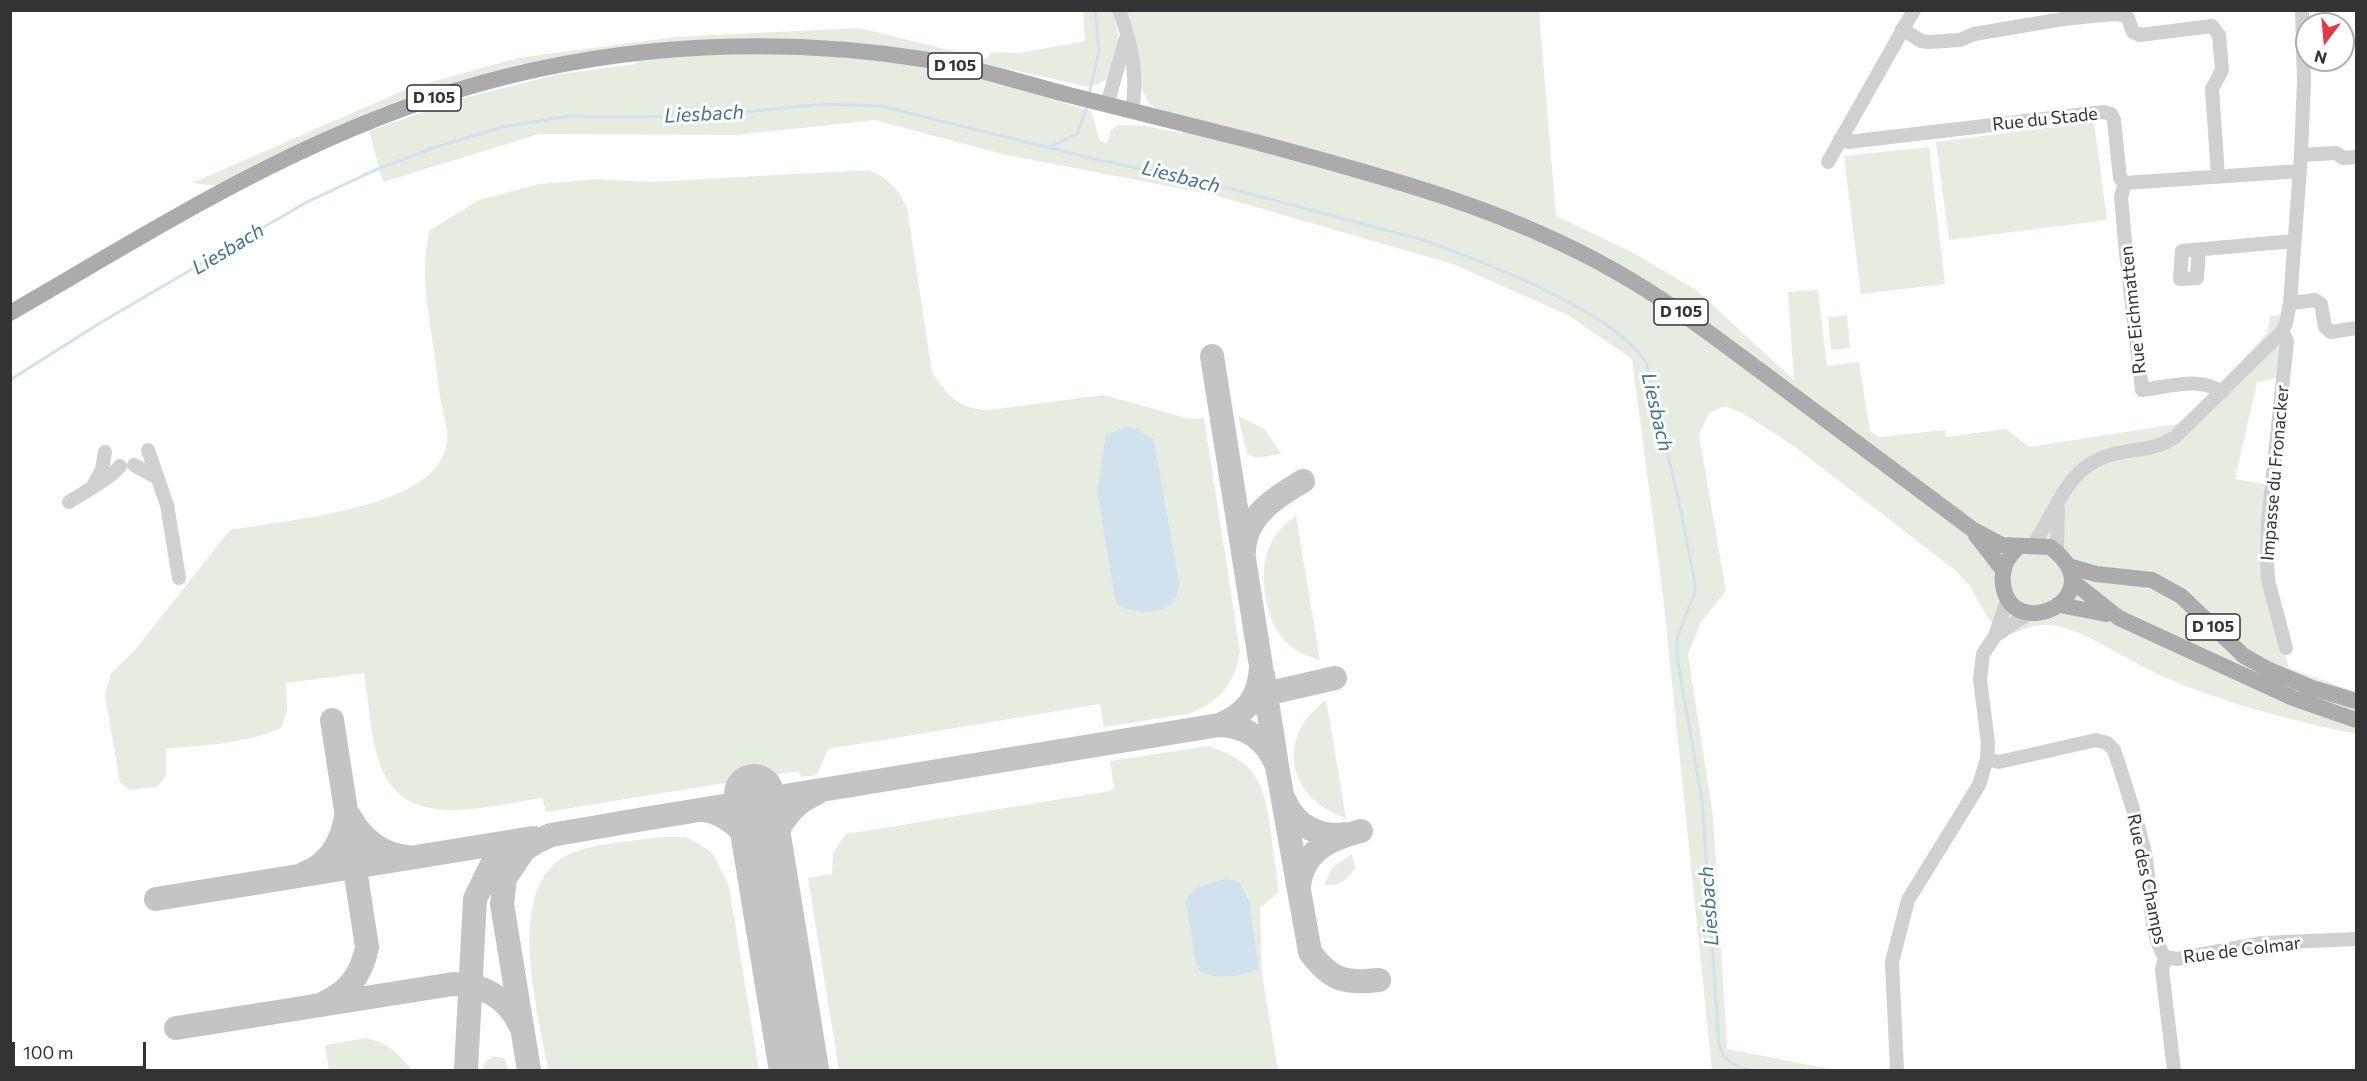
<!DOCTYPE html>
<style>
body{margin:0}
#map{position:relative;width:2367px;height:1081px;overflow:hidden;background:#fff;font-family:Commissioner,sans-serif}
canvas{display:block}
.frame{position:absolute;inset:0;border:12px solid #333;pointer-events:none}
.north{position:absolute;left:2295px;top:12px;width:60px;height:60px;box-sizing:border-box;background:#fff;border:2px solid #adadad;border-radius:50%;rotate:196deg;font-size:16px;font-weight:700;line-height:24px;text-align:center;color:#333}
.north::after{content:'';display:block;margin:auto;width:21px;height:27px;background:#e63946;clip-path:polygon(50% 0,100% 100%,50% 72%,0 100%)}
.scale{position:absolute;left:12px;top:1042px;width:134px;height:27px;box-sizing:border-box;border:3px solid #333;border-top:0;padding-left:8px;font-size:18px;line-height:21px;white-space:nowrap;color:#333;-webkit-text-stroke:4px #fff;paint-order:stroke}
</style>
<div id="map">
<canvas width="2367" height="1081"></canvas>
<div class="frame"></div>
<div class="north">N</div>
<div class="scale">100 m</div>
</div>
<script>
const context = document.querySelector('canvas').getContext('2d');
context.lineJoin = 'round';
function fill(path, color) { context.fillStyle = color; context.fill(path, 'evenodd'); }
function stroke(path, color, width, dash) { context.strokeStyle = color; context.lineWidth = width; context.lineCap = dash ? 'butt' : 'round'; context.setLineDash(dash || []); context.stroke(path); }
function label(font, color, halo, rows, align = 'center') {
  context.font = font + ' Commissioner,sans-serif'; context.lineWidth = 6; context.setLineDash([]); context.textBaseline = 'middle'; context.strokeStyle = halo; context.fillStyle = color; for (const [text, x, y, turn = 0] of rows) {
    context.save(); context.translate(x, y); context.rotate((+turn || 0) * Math.PI / 180); context.textAlign = isNaN(turn) ? turn : align; if (halo) context.strokeText(text, 0, 0); context.fillText(text, 0, 0); context.restore();
  }
}
fill(new Path2D(`
 M1083,10L1112,11C1123,36 1123,83 1088,87L957,57L852,44L541,63L217,186L192,183L407,89L518,58L675,37L859,28L986,59L992,52L1020,53L1085,41Z
 M1126,11H1539L1556,216L1632,252L1696,290L1794,380L1788,292L1818,290L1827,366L1859,362L1870,431L1880,437L1945,430L1946,437L2006,429L2029,447L2184,423L2267,333L2270,316L2290,314L2280,377L2257,382L2235,479L2275,486L2262,573L2289,668L2356,692V734C2293,721 2224,703 2164,677C2130,662 2093,635 2058,626C2042,622 2028,628 2013,633L1990,621L1969,585L1955,570L1791,444L1744,414L1725,406L1709,413L1699,435L1726,591L1701,622L1688,654L1713,816L1727,1049L1835,1070H1712L1663,595L1632,359L1568,315L1453,264L1214,195L1002,154L875,120L736,135L539,134L383,182L369,131L464,98L555,75L636,64V59C740,50 838,52 941,69C991,78 1043,97 1091,111L1100,141L1107,143L1111,130L1118,125L1145,126L1182,133L1186,117C1177,115 1163,113 1155,108C1134,94 1131,35 1126,11Z
 M2094,122L2107,220L1949,240L1936,142Z
 M1929,147L1945,284L1861,294L1844,156Z
 M869,170C889,179 898,188 907,208L932,372C946,395 961,410 989,410L1104,395L1189,419L1204,418L1240,651C1235,683 1219,704 1187,714L1104,727L1100,704L828,749L817,775L801,777L799,771L546,812L542,798C489,805 403,834 380,764C370,736 369,703 364,673L286,683L287,711L281,728C244,744 205,745 166,749V776L157,787L130,790L120,783L105,695L111,673L135,650L230,530C284,520 426,510 445,451C451,433 443,415 440,397C437,378 435,358 432,338C427,300 420,268 430,230L479,200L540,184L598,179L649,182Z
 M1847,315L1850,348L1831,350L1828,317Z
 M1238,416L1265,429L1281,454L1256,458L1247,454Z
 M1296,516L1320,660C1306,656 1294,651 1284,640C1264,617 1257,570 1271,543C1277,531 1286,523 1296,516Z
 M1326,700L1346,818C1287,799 1275,737 1326,700Z
 M1208,746C1255,761 1263,781 1270,827C1273,849 1276,871 1279,892L1260,908L1262,974L1278,1070H839L808,878L832,874L833,853L846,834L1110,791L1114,788L1110,761Z
 M659,837H686L701,845L713,854L729,886L759,1070H548C539,1015 504,892 564,857C587,843 632,842 659,837Z
 M1352,854L1355,868C1347,880 1338,888 1324,884L1333,867Z
 M366,1038C387,1042 399,1054 412,1070H329L325,1045Z
 M493,1056L504,1058L509,1070H482L484,1063Z`), '#e6ecdf');
fill(new Path2D(`
 M1125,427L1136,428L1154,440L1179,583C1178,591 1177,600 1170,605C1157,615 1127,613 1116,603L1097,491L1106,435Z
 M1227,879L1239,882L1249,901L1259,969C1243,976 1215,980 1200,971L1196,963L1186,901C1194,884 1211,883 1227,879Z`), '#cfe2ee');
stroke(new Path2D(`
 M1089,95L1099,52L1095,10
 M1050,147L1077,134L1087,107
 M10,380L100,323L305,203L373,171L433,148L503,127L570,116L697,117L823,104L881,106L1095,159L1217,185L1423,240C1484,262 1610,309 1646,362L1681,511L1694,578L1695,592L1677,638V657L1702,800L1719,1044C1723,1060 1734,1067 1750,1070`), '#cfe2ee', 3);
stroke(new Path2D(`
 M1212,356L1261,666C1260,697 1246,714 1219,725
 M1244,551C1245,516 1276,497 1303,481
 M1263,675L1276,759
 M1254,703L1274,692L1335,678
 M1285,801C1295,825 1319,838 1344,834
 M704,810C736,814 761,850 767,880
 M350,817C362,839 381,854 407,857
 M305,873C329,864 342,842 346,817
 M1299,886C1303,850 1330,839 1361,831
 M770,891C767,850 776,811 817,793
 M156,899L533,838
 M326,1002C350,991 362,973 367,947L332,720
 M176,1028L453,984C482,984 507,997 520,1025
 M466,1070L475,899L492,864L520,843
 M529,1070L502,904L505,878L524,850L538,841L551,835L638,820L1219,725C1248,726 1266,740 1277,766L1310,952C1330,980 1345,984 1379,980`), '#c4c4c4', 24);
stroke(new Path2D(`
 M754,794L799,1070`), '#c4c4c4', 60);
stroke(new Path2D(`
 M1119,10C1132,43 1138,76 1132,111
 M1902,29L1921,41L1929,42L1960,40L1974,34L2063,19L2113,14L2123,15L2128,18L2133,32L2140,35L2212,26L2219,35L2222,70L2212,89L2218,176
 M1107,105L1126,38
 M1840,139L1848,142L2103,112L2111,114L2114,120L2120,178L2125,183L2300,171
 M2301,155L2336,153L2343,158L2356,157
 M1828,162L1914,10
 M2125,183L2121,197L2126,253L2142,390C2168,387 2199,376 2222,392
 M2199,250L2197,278L2180,279L2182,251L2294,241
 M2290,303L2315,300L2321,304L2325,327L2331,332L2356,328
 M2282,332L2287,341L2268,522L2267,558L2268,580L2286,648
 M148,450L167,505L179,578
 M134,465L156,477
 M94,484L102,470L105,452
 M69,502C84,492 110,479 120,466
 M2033,545C2056,513 2064,472 2104,457C2130,447 2148,454 2175,437L2282,332L2286,323L2290,303L2301,155L2304,81L2302,10
 M2057,552L2058,509
 M1995,636L2028,614
 M1987,759L1999,762L2096,740L2107,743L2114,750C2125,784 2137,818 2145,853C2151,881 2148,935 2165,957L2162,970L2174,1070
 M2165,957L2177,959L2262,943L2356,939
 M1897,1070L1892,962L1908,900L1979,785L1987,759L1988,743L1980,679L1983,654L1995,636L2008,598`), '#d0d0d0', 14);
stroke(new Path2D(`
 M10,313C164,224 308,131 482,83C626,43 782,36 929,60C975,67 1020,82 1065,94C1127,110 1190,125 1252,141C1377,175 1501,206 1615,271C1672,303 1722,343 1774,381C1840,431 1906,480 1972,529L2002,545L2050,547C2117,597 2010,646 2003,584C2001,568 2007,558 2018,547
 M1976,535L2003,570
 M2068,566L2096,574L2152,580L2181,596L2244,656L2269,670L2312,688L2356,701
 M2072,581L2119,618L2293,698L2356,720
 M2060,605L2106,614`), '#ababab', 16);
for (const [x, y, w] of [
 [955,66,54],
 [434,98,54],
 [1681,312,54],
 [2213,627,54]
]) { const box = new Path2D(); box.roundRect(x - w / 2, y - 13, w, 26, 4.5); context.fillStyle = '#fff'; context.fill(box); stroke(box, '#333', 1.5); }
label('bold 16px', '#333', null, [
 ["D 105",955,66],
 ["D 105",434,98],
 ["D 105",1681,312],
 ["D 105",2213,627]
]);
label('18px', '#333', '#fff', [
 ["Rue du Stade",2045,119,-6],
 ["Rue Eichmatten",2133,310,-96],
 ["Impasse du Fronacker",2275,473,-85],
 ["Rue des Champs",2147,879,78],
 ["Rue de Colmar",2242,950,-7]
]);
label('italic 20px', '#3f7597', '#fff', [
 ["Liesbach",704,114,-3],
 ["Liesbach",1181,177,14],
 ["Liesbach",228,249,-31],
 ["Liesbach",1657,412,77],
 ["Liesbach",1709,906,-94]
]);
</script>
